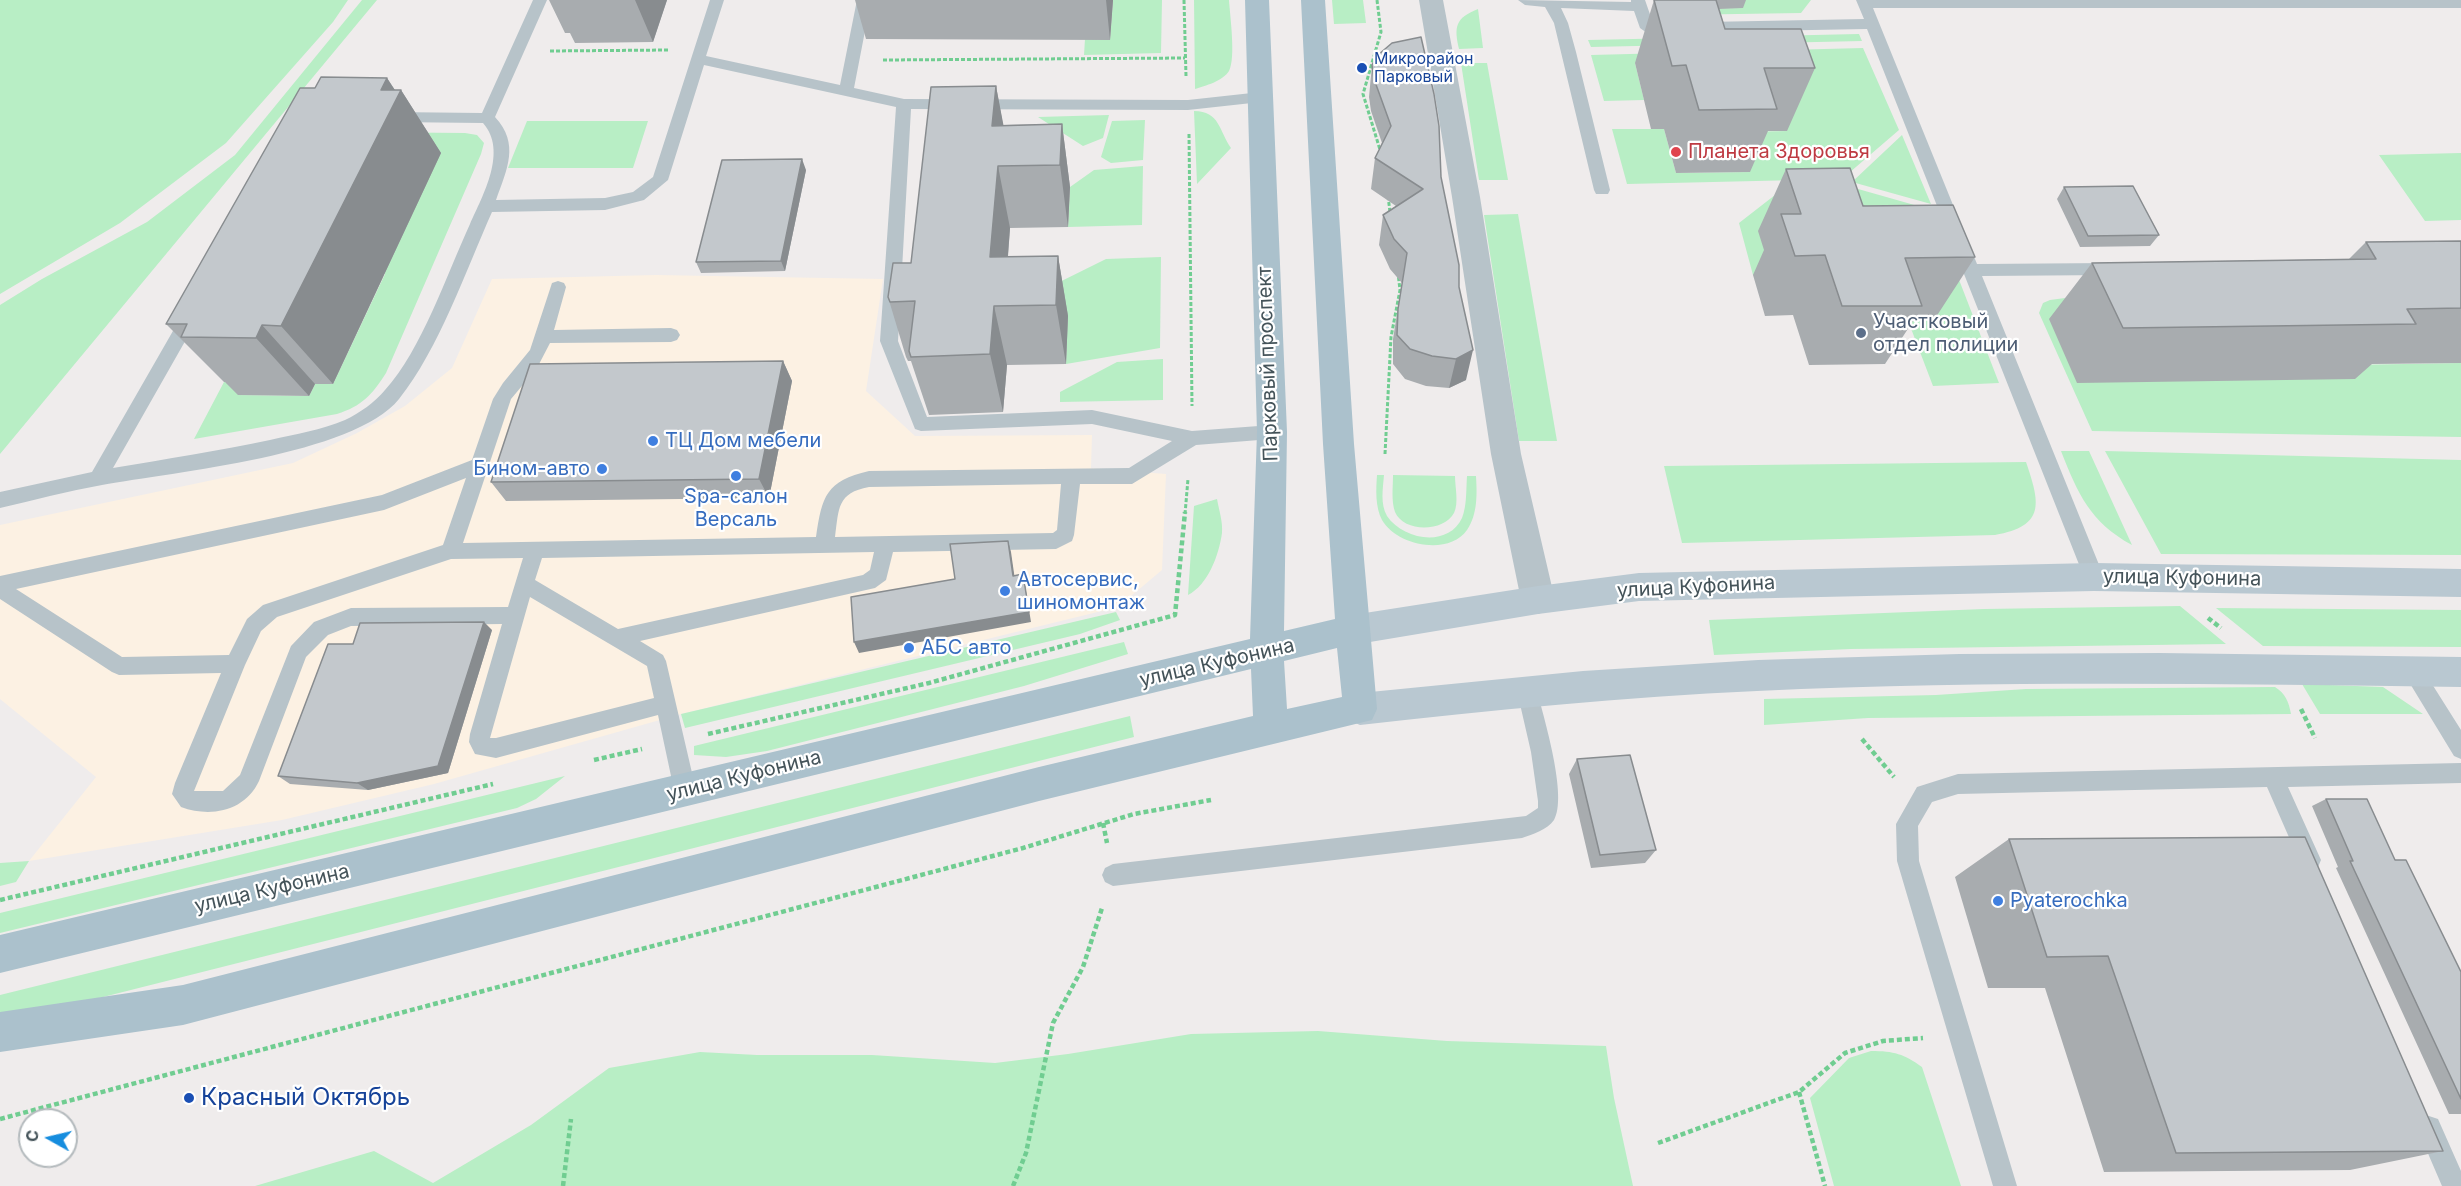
<!DOCTYPE html>
<meta charset="utf-8">
<style>
body{margin:0}
#map{position:relative;width:2461px;height:1186px;overflow:hidden;background:#efecec;font-family:Inter,sans-serif}
canvas{display:block}
.north{position:absolute;left:18px;top:1108px;width:60px;height:60px;box-sizing:border-box;background:#fff;border:2px solid #b4babd;border-radius:50%;rotate:278deg;font-size:16px;font-weight:700;line-height:24px;text-align:center;color:#445359}
.north::after{content:'';display:block;margin:auto;width:21px;height:27px;background:#168dde;clip-path:polygon(50% 0,100% 100%,50% 72%,0 100%)}
</style>
<div id="map">
<canvas width="2461" height="1186"></canvas>
<div class="north">С</div>
</div>
<script>
const context = document.querySelector('canvas').getContext('2d');
context.lineJoin = 'round';
function fill(path, color) { context.fillStyle = color; context.fill(path, 'evenodd'); }
function stroke(path, color, width, dash) { context.strokeStyle = color; context.lineWidth = width; context.lineCap = dash ? 'butt' : 'round'; context.setLineDash(dash || []); context.stroke(path); }
function label(font, color, halo, rows, align = 'center') {
  context.font = font + ' Inter,sans-serif'; context.lineWidth = 4.5; context.setLineDash([]); context.textBaseline = 'middle'; context.strokeStyle = halo; context.fillStyle = color; for (const [text, x, y, turn = 0] of rows) {
    context.save(); context.translate(x, y); context.rotate((+turn || 0) * Math.PI / 180); context.textAlign = isNaN(turn) ? turn : align; if (halo) context.strokeText(text, 0, 0); context.fillText(text, 0, 0); context.restore();
  }
}
fill(new Path2D(`
 M656,275L883,279L866,391L915,436L1092,435L1091,468L1166,474L1162,570L1118,607L681,714L434,784L282,820L29,861L96,777L0,699V525L293,463L357,433L405,406L452,368L492,279Z`), '#fcf1e3');
fill(new Path2D(`
 M0,0H348L333,22L226,143L120,223L0,294Z
 M362,0H377L0,454V305L42,279L147,222L235,155Z
 M1113,0H1162L1161,53L1084,55L1085,39H1110Z
 M1194,0H1229C1230,16 1236,58 1229,71C1223,81 1205,86 1195,89Z
 M1332,0H1363L1366,23L1334,24Z
 M1741,0H1811L1801,13L1674,15L1673,9L1743,8Z
 M1478,9L1483,48L1459,49C1454,27 1455,18 1478,9Z
 M1859,34L1862,41L1591,47L1588,40Z
 M1863,48L1899,130L1842,179L1627,184L1612,129H1664L1676,173L1750,172L1738,132L1787,131L1635,63L1644,100L1604,101L1591,55Z
 M1461,63H1487L1508,180H1479Z
 M1194,111C1220,111 1219,131 1231,148L1197,184Z
 M1109,115L1103,138L1083,146L1038,117Z
 M1145,120L1143,160L1111,163L1101,157L1112,121Z
 M527,121H648L633,168H508Z
 M355,132L465,133L477,135L484,143L481,154L386,373C372,395 362,406 337,414L194,439L224,382L244,383L239,395L309,396L315,384H333L385,274Z
 M1902,135L1931,204L1852,182Z
 M2461,153V220L2425,221L2379,155Z
 M1143,166L1142,225L1068,227L1070,187L1094,170Z
 M1844,185L1932,210L1999,383L1933,386L1907,318L1935,317L1759,231L1772,275H1753L1739,223L1784,188Z
 M1518,214L1557,441H1519L1484,215Z
 M1161,257L1160,348L1066,364L1067,316L1003,310L1106,259Z
 M2110,292L2347,365L2461,363V437L2092,431L2039,313L2043,303L2050,300Z
 M1163,359V400L1060,402V392L1117,362Z
 M2061,451H2089L2132,545C2090,522 2078,494 2061,451Z
 M2105,451L2461,460V555L2161,554Z
 M2026,462C2040,503 2046,526 1995,535L1682,543L1664,466Z
 M1377,475H1384C1383,488 1380,504 1387,516C1403,540 1448,548 1462,518C1467,505 1466,489 1467,476H1476C1477,493 1478,514 1467,530C1449,556 1397,546 1382,520C1375,507 1376,489 1377,475Z
 M1393,475L1455,476C1455,487 1459,503 1454,513C1444,532 1404,533 1395,512C1391,501 1393,487 1393,475Z
 M1217,499C1219,510 1223,522 1222,533C1219,555 1208,585 1188,595L1194,506Z
 M2180,606L2226,644L1851,649L1714,655L1709,620L1984,609Z
 M2216,608L2461,610V647L2263,646Z
 M1116,612L1120,620L1080,634L685,728L681,714Z
 M1124,642L1128,654L1024,686L767,751L726,757L694,755V746Z
 M2302,684L2383,687L2423,714H2320Z
 M2275,687C2285,693 2289,702 2291,714L1868,718L1764,725V699L1936,695L2026,689Z
 M1130,716L1134,737L0,1023V995Z
 M565,776L536,799L517,808L0,933V913Z
 M29,861L16,882L0,886V863Z
 M1318,1031L1447,1041L1606,1046L1614,1098L1633,1186H255L374,1151L433,1183L531,1125L609,1068L700,1052L757,1055H872L995,1063L1068,1054L1191,1034Z
 M1871,1051C1894,1051 1904,1054 1922,1067L1961,1186H1834L1810,1098L1849,1058Z`), '#b8eec5');
stroke(new Path2D(`
 M1184,0L1186,76
 M1377,0L1381,32L1363,94L1381,153
 M550,51L669,50
 M883,60L1185,58
 M1189,134L1192,406
 M1388,196L1390,212
 M1385,454L1391,337L1400,290L1398,273
 M1185,514L1188,479`), '#70cd91', 3, [4, 2]);
stroke(new Path2D(`
 M2208,618L2221,628
 M2301,709L2315,738
 M708,734L929,683L1175,615L1185,512
 M1862,739L1894,777
 M594,760L642,749
 M1103,823L1107,843
 M0,900L493,784
 M1799,1092L1825,1186
 M0,1119L1023,848L1134,814L1211,800
 M1658,1143L1799,1092L1845,1053L1883,1041L1923,1038
 M563,1186L571,1119
 M1013,1186L1026,1153L1053,1023L1083,967L1102,908`), '#70cd91', 4.5, [5, 3]);
fill(new Path2D(`
 M533,0H547L495,117C520,144 507,169 496,200L605,198L633,192L653,177L710,0H724L706,56L840,85L857,0H871L854,88L904,99L1188,100L1261,92L1266,93L1269,97L1266,101L1261,102L1188,110L911,109L898,341L927,417L1092,410L1192,431L1272,425L1278,427L1281,432L1278,437L1272,439L1196,445L1132,484H1080L1074,535L1072,541L1056,549L893,552L886,580L875,588L640,641L663,655L666,661L696,790L693,797L685,800L677,797L674,790L658,715L496,758L475,754L469,742L470,734L502,624L351,626L328,635L306,657L259,781C245,811 211,818 181,807L172,794L175,783L221,673L119,675L112,672L0,599V576L382,495L472,460L493,399L503,383L530,350L552,283L558,281L564,283L566,287L554,330L671,328L677,330L680,335L677,340L671,342L550,343L537,368L511,399L463,543L816,537C822,496 826,481 869,471L1129,468L1172,441L1092,424L921,431L915,429L880,341L896,107L704,65L668,180L644,200L605,210L492,212C466,270 439,349 399,399C354,455 174,472 102,485C68,491 34,500 0,508V492L92,472L185,310L191,309L197,310L200,315L113,468C166,459 218,451 270,440C296,434 321,430 345,420C360,413 375,402 385,390C421,351 447,274 470,224C483,195 508,151 483,123L391,122L383,117L391,112L482,113ZM466,478L443,545L263,605L247,619L229,655L122,657L16,589L384,510ZM1061,484L1057,530L1053,533L835,537C839,508 837,493 869,487ZM874,552L870,570L863,575L618,629L535,580L542,558ZM523,558L508,607L351,608L314,622L291,646L240,775L223,791H194L245,665L261,631L277,617L451,559ZM530,597L647,666L654,698L496,738H490Z
 M1518,0L1631,2V0H1645L1653,23L1864,19L1856,0H2461V8H1873L1977,264L2111,263L2117,265L2119,269L2117,273L2111,275L1982,276L2104,577L2101,583L2094,585L2087,583L2084,577L1867,29L1647,33L1640,28L1634,11L1561,8L1568,23L1576,52L1610,190L1608,194H1596L1594,190L1554,23L1545,7L1525,5Z
 M2413,662L2420,665L2461,730V759L2454,756L2406,677L2403,671L2406,665Z
 M1527,682L1534,685L1537,691C1544,718 1568,797 1554,820C1547,830 1533,834 1522,838L1113,886L1105,882L1102,875L1105,868L1113,864L1526,816L1538,808V801L1531,752L1517,691L1520,685Z
 M2461,763V783L2288,787L2321,860L2318,867L2310,870L2302,867L2267,787L1958,794L1932,802L1918,826L1919,861L2017,1186H1993L1897,861L1896,824L1917,787L1958,774Z
 M2429,1116L2438,1119L2461,1171V1186H2442L2417,1128L2420,1119Z`), '#b7c3c9');
fill(new Path2D(`
 M1419,0H1443L1480,197L1521,454L1555,600L1550,610L1538,614L1526,610L1521,600L1491,454L1452,197Z`), '#b7c3c9');
fill(new Path2D(`
 M2094,563L2461,569V597L2094,591L1639,601L1538,614L1352,645L1340,640L1335,630L1340,620L1352,615L1538,586L1639,573Z
 M2160,653L2461,657V687C2227,684 1992,680 1757,691C1624,697 1492,710 1360,725L1348,720L1343,709L1348,698L1360,693L1583,671L1758,660L1959,654Z`), '#b9c8d1');
fill(new Path2D(`
 M1245,0H1269L1287,432L1284,631L1335,619L1323,444L1301,0H1325L1354,444L1377,709L1372,720L1039,801L183,1025L0,1052V1012L183,985L1039,767L1253,716L1251,669L0,973V935L1250,639L1257,432ZM1337,648L1342,697L1287,709L1284,661Z`), '#abc1cc');
fill(new Path2D(`
 M549,0H667L653,42L575,43L570,33H565Z
 M855,0H1113L1110,40L866,39Z
 M1654,0H1746L1743,8L1719,9L1725,29L1815,68L1787,131H1768L1750,172L1676,173L1664,129H1651L1635,63Z
 M1372,65L1441,177L1459,287L1466,380L1449,388L1426,386L1405,379L1393,364V339L1402,283L1390,269L1379,245L1383,215L1396,206L1371,189L1375,158L1382,143L1371,111L1369,97Z
 M387,78L395,90H401L441,153L333,384H315L309,396L238,395L225,382H224L166,324L315,88Z
 M996,86L1003,125L1062,124L1070,187L1068,227L1010,228L1008,257L1058,256L1068,316L1066,364L1007,365L1003,412L929,415L911,361H908L906,357L888,297L911,263Z
 M1786,169L1975,257L1936,317L1915,318L1885,364L1809,365L1793,315L1765,316L1753,275L1764,250L1758,231Z
 M806,170L785,271L701,273L696,262Z
 M2064,187L2159,235L2150,246L2080,247L2057,199Z
 M2461,241V363L2372,364L2355,379L2077,383L2049,319L2092,263L2349,259L2366,242Z
 M783,361L792,381L769,498L506,501L491,482Z
 M492,630L448,773L368,790L290,784L278,776L353,644Z
 M1577,759L1656,850L1645,863L1591,868L1569,774Z
 M2326,799L2395,860L2461,972V1114H2449L2336,868L2338,867L2312,806Z
 M2009,839L2443,1151L2350,1170L2104,1172L2045,988H1988L1955,877Z`), '#a8acaf');
fill(new Path2D(`
 M635,0H667L653,42Z
 M1106,0H1113L1110,40Z
 M387,78L398,95L401,90L441,153L333,384L281,326L381,90Z
 M996,86L1008,149L992,126Z
 M1062,124L1070,187L1068,227L1060,165Z
 M802,159L806,170L785,271L781,261Z
 M998,166L1010,228L1004,305L990,257Z
 M1058,256L1068,316L1066,364L1056,305Z
 M994,306L1007,365L1003,412L990,354Z
 M262,325L315,384L309,396L256,338Z
 M1473,350L1466,380L1449,388L1456,359Z
 M783,361L792,381L769,498L759,479Z
 M1008,541L1011,552L1016,587L1013,576Z
 M1023,574L1025,585L1031,622L859,653L854,642Z
 M484,622L492,630L448,773L368,790L357,783Z`), '#888c8f');
const building = new Path2D(`
 M1654,0H1716L1725,29H1801L1815,68H1764L1777,109L1699,110L1686,65L1672,66Z
 M1421,37L1434,94L1439,126L1441,177L1459,265V287L1473,350L1456,359L1432,356L1410,349L1397,335L1398,309L1407,253L1394,239L1383,215L1423,189L1375,158L1391,126L1374,79L1372,65L1378,55L1392,43Z
 M321,77L387,78L381,90H401L281,326L262,325L256,338L181,337L187,324H166L300,88H315Z
 M996,86L992,126L1062,124L1060,165L998,166L990,257L1058,256L1056,305L994,306L990,354L911,357L909,351L915,301L890,302L888,297L893,263H911L931,87Z
 M802,159L781,261L696,262L722,160Z
 M1850,168L1863,206L1953,205L1975,257L1905,258L1922,306H1842L1825,255L1795,256L1781,214H1801L1786,169Z
 M2133,186L2159,235L2088,236L2064,187Z
 M2461,241V308L2407,309L2416,324L2123,328L2092,263L2376,259L2366,242Z
 M783,361L759,479L491,482L530,364Z
 M1008,541L1013,576L1023,574L1029,612L854,642L851,597L955,579L950,544Z
 M484,622L438,766L357,783L278,776L328,644H353L360,623Z
 M1630,755L1656,850L1600,855L1577,759Z
 M2326,799H2367L2395,860H2406L2461,972V1099L2350,861H2353Z
 M2305,837L2443,1151L2176,1153L2108,956L2047,957L2009,839Z`);
fill(building, '#c3c8cc');
stroke(building, '#888c8f', 1.5);
for (const [x, y, r, color] of [
 [1362,68,6,"#1a4fb4"],
 [1676,152,6,"#e0444e"],
 [1861,333,6,"#5c6f8a"],
 [653,441,6,"#3f7fe0"],
 [602,469,6,"#3f7fe0"],
 [736,476,6,"#3f7fe0"],
 [1005,591,6,"#3f7fe0"],
 [909,648,6,"#3f7fe0"],
 [1998,901,6,"#3f7fe0"],
 [189,1098,6,"#1a4fb4"]
]) { const dot = new Path2D(); dot.arc(x, y, r, 0, 2 * Math.PI); context.fillStyle = color; context.fill(dot); stroke(dot, '#fff', 2); }
label('16px', '#164399', '#fff', [
 ["Микрорайон",1374,59],
 ["Парковый",1374,77]
], 'left');
label('20px', '#be3a42', '#fff', [
 ["Планета Здоровья",1688,152]
], 'left');
label('20px', '#4e5e75', '#fff', [
 ["Участковый",1873,322],
 ["отдел полиции",1873,345]
], 'left');
label('20px', '#445359', '#fff', [
 ["Парковый проспект",1268,364,-92],
 ["улица Куфонина",2182,578,1],
 ["улица Куфонина",1696,587,-3],
 ["улица Куфонина",1217,663,-13],
 ["улица Куфонина",744,776,-14],
 ["улица Куфонина",272,889,-13]
]);
label('20px', '#366cbe', '#fff', [
 ["ТЦ Дом мебели",665,441],
 ["Бином-авто",590,469,"right"],
 ["Spa-салон",736,497,"center"],
 ["Версаль",736,520,"center"],
 ["Автосервис,",1017,580],
 ["шиномонтаж",1017,603],
 ["АБС авто",921,648],
 ["Pyaterochka",2010,901]
], 'left');
label('24px', '#164399', '#fff', [
 ["Красный Октябрь",201,1098]
], 'left');
</script>
